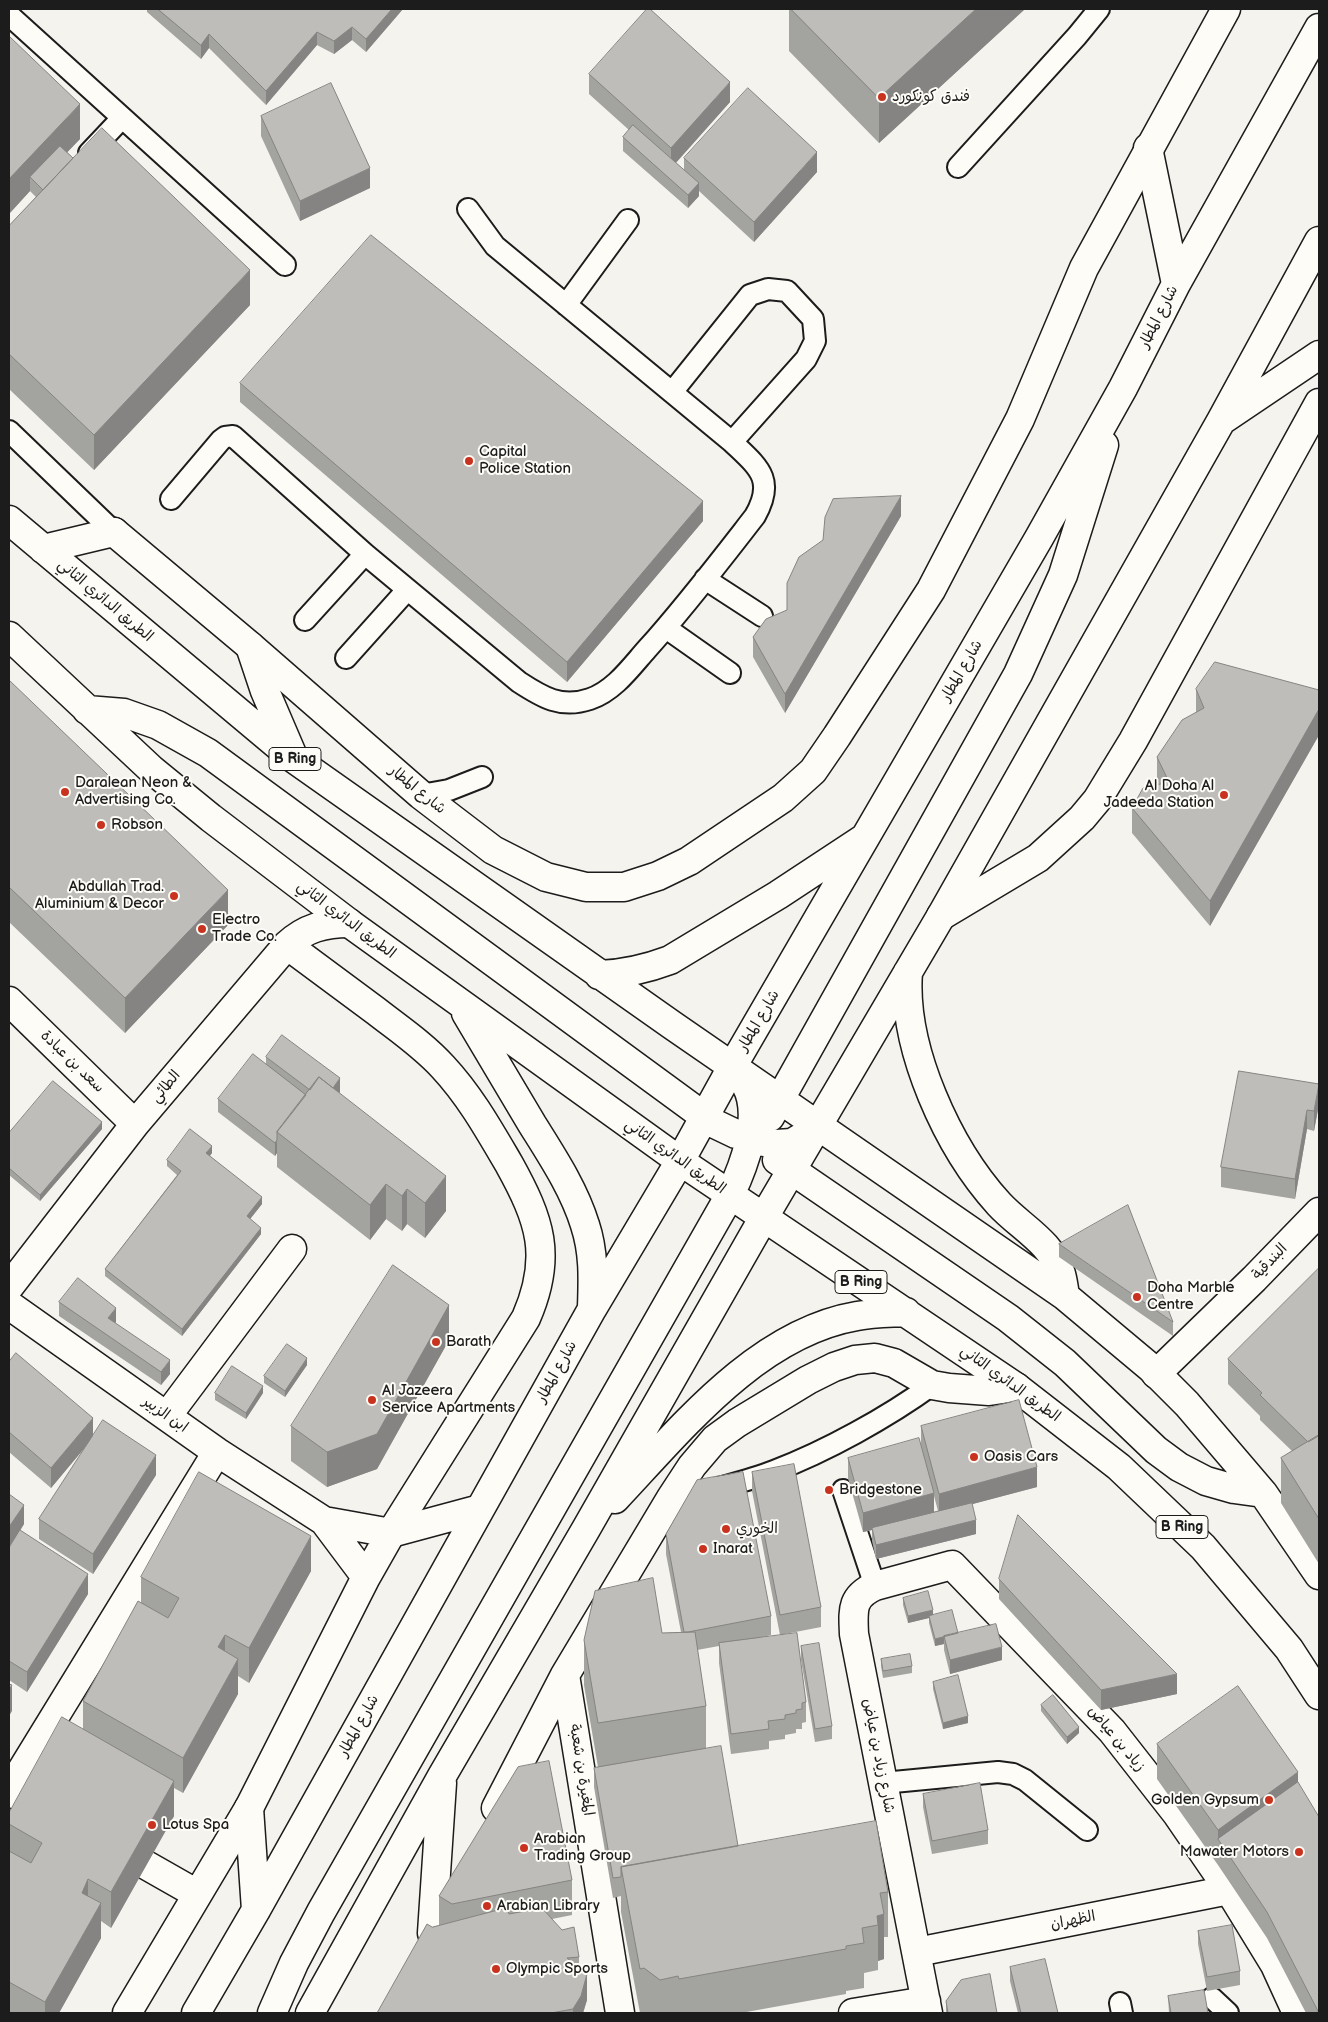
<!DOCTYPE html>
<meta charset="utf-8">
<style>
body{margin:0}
#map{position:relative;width:1328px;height:2022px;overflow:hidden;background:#f4f3ee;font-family:"Balsamiq Sans",sans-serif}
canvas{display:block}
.frame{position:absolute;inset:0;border:10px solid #1c1c1c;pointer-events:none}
</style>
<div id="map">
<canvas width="1328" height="2022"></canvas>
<div class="frame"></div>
</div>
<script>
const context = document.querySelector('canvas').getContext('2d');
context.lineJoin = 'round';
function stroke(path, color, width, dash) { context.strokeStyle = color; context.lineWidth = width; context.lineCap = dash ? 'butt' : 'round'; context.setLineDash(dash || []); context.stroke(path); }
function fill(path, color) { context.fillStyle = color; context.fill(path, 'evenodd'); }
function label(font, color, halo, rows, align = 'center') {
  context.font = font + ' "Balsamiq Sans","Playpen Sans Arabic",sans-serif'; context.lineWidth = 4; context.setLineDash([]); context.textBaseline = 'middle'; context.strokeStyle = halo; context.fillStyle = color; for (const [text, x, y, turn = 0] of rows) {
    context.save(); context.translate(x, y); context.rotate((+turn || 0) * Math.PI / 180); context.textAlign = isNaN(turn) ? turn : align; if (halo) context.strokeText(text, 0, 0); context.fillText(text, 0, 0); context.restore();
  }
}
const service = new Path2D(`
 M9,15L285,265
 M89,153L122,118
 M958,167L1077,36L1099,9
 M468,209L495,246L732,442L806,359L815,341L813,319L787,291L768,289L750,295L673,391
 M566,305L628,220
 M9,431L114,532
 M171,499L221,440L225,437L233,436L365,554L519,682C542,697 561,709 590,699C614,691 631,667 647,649C685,607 720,561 755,516C776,479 758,467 732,442
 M705,579L762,616
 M305,620L365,554
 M666,628L730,673
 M346,658L407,590
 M421,795L449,790L482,777
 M719,1488C737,1483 756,1478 774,1471C825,1452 888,1417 932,1385
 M843,1490L875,1586
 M883,1783L998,1772L1013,1774L1025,1780L1087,1830
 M1212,1998L1228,2013
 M1120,2003L1122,2013`);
const minor = new Path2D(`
 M114,532L250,646L421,795L493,850L546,877L586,887H624L658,876L689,861L783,798L813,771L837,736L931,590L1020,419L1084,268L1226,9
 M941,916L1038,858L1082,818L1097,800L1133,741L1319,403
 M9,1001L135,1124
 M9,1287L135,1124L287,945C305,928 325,923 349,923
 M9,1305L217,1452L324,1521L366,1577
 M1156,1374L1254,1279L1319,1212
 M167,1416L292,1249
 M324,1521L391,1533
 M565,1675L620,2013
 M34,1804L9,1791L217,1452
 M496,1808L565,1675L671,1498L692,1466L715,1439L737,1423L808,1380L834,1367L855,1360L875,1358L894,1363L932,1385L949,1388L989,1391L1016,1387
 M146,1865L197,1894
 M917,1952L1229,1890
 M127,2013L249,1808L366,1577L391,1533L526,1318C553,1256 540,1220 509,1164C489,1130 470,1096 443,1067C423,1045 399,1029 376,1011C346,989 317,967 287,945
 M853,2013L926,2001
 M928,2013L854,1634C853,1610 851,1597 875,1586L952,1565L1112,1731L1177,1814L1229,1890L1275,1965L1297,2013`);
const primary = new Path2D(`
 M1148,148L1176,284
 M1224,419L1319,355
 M9,520L293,758L672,1025L1065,1296L1151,1368L1187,1404L1263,1493L1319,1575
 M43,549L114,532
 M9,636L151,769L211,818L349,923L680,1161L1016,1387L1119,1467L1203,1547L1289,1649L1319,1695
 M250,646L265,691L292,754
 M87,710L124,713L158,725L208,753L713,1123L736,1134L758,1141L776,1144L792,1143L817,1128
 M908,972C902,1048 948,1148 999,1204C1020,1227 1052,1242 1061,1274C1063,1281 1064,1289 1065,1296
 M599,975C624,974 646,969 670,960L778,895L863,839
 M466,1013C488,1050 510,1087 532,1124C552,1156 574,1189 585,1225C594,1252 593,1279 592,1307
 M770,1117L1018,674L1063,575L1104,445
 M777,1160L1008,1318L1065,1363L1156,1450L1179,1467L1206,1481L1234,1489L1263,1493
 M615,1499C681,1429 757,1333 857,1316C873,1313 890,1313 906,1312
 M391,1533L480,1509
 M249,1808L256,1910
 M432,1933L442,1783
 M196,2013L256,1910L592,1309L680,1161L732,1067L1039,538L1123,388L1176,284L1319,28
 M272,2013L294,1963L321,1912L730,1195C744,1166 763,1116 746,1085C743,1081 739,1077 736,1073
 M310,2013L442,1776L586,1529L764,1217L941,916L1221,421L1319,241`);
stroke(service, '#1c1c1c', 24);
stroke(minor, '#1c1c1c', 31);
stroke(primary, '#1c1c1c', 31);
stroke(service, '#fdfcf7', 20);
stroke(minor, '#fdfcf7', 28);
stroke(primary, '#fdfcf7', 28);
fill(new Path2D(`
 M147,9H403L366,52L352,40L334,54L317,45L266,105L209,48L201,59L147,12Z
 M789,9H1025L879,143L789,51Z
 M9,36L80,139L67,152L73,158L250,305L94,470L9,389V226L36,197L30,191L9,214Z
 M589,74L730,102L676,163L684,170V158L817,172L754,242L699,191V196L688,208L623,151V137L629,130L589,94Z
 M261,116L370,188L300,221L261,136Z
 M240,383L703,521L567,682L240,402Z
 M901,516L785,713L753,657V637L787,610L823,540Z
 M9,680L228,925L125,1033L9,922Z
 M1196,689L1319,690V735L1210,926L1132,833V808L1158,784L1157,782V757L1196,712Z
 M266,1057L340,1092L339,1093L446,1211L425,1238L407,1224L402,1231L386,1219L370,1240L277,1167V1153L275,1156L218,1112V1099L266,1064Z
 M1239,1071L1319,1104L1314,1131L1307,1129L1295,1199L1221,1187V1167Z
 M102,1129L40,1201L9,1175V1133Z
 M212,1153L210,1156L262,1204L250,1219L261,1234L182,1336L105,1276V1269L177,1175L167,1166V1160Z
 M1059,1244L1173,1322V1336L1059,1257Z
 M1319,1268V1564L1281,1503V1458L1292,1451L1260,1420V1416L1228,1384V1359Z
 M59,1302L116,1322L115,1323L170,1374L161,1385L59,1316Z
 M449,1340L377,1469L327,1487L291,1461V1426Z
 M9,1362L93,1436L156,1475L93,1574L39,1539V1519L88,1443L51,1488L9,1452Z
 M307,1365L285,1397L264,1383V1376Z
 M215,1393H263L246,1419L215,1400Z
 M921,1426L1037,1487L972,1504L976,1534L876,1559L872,1541V1530L863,1532L848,1478V1458L926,1465L921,1446ZM934,1496L938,1511L934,1512Z
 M752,1472L821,1607V1627L780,1635L752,1491Z
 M9,1494L24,1524L20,1531L88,1594L27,1692L9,1680V1548L14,1539L9,1547Z
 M666,1534L771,1616V1635L755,1639L806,1702V1722L802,1723V1729H796V1733L785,1735V1739L769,1741V1749L731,1754L719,1663V1646L697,1650L706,1706V1748L738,1846L888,1892V1937H884V1959L878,1961V1970L864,1973V1988L846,1991V1994L741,2013H640L621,1912V1896L613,1898L594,1787V1768L598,1767L584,1685V1640L662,1633L681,1632L666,1554Z
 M311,1571L249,1683L238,1676V1694L183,1793L174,1788V1816L111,1928L101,1921V1938L59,2013H9V1824L83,1729V1701L141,1603V1577Z
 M999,1579L1177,1694L1101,1710L999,1599Z
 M903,1598L933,1615L958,1633L1002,1660L950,1674L944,1650V1644L935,1646L929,1623V1618L908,1623L903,1605Z
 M801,1646L832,1726V1739L815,1742L801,1660Z
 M881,1659L912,1666V1673L883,1678L881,1666Z
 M933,1682L968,1723L943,1729L933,1689Z
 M1041,1705L1079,1733L1067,1744L1041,1711Z
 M1157,1744L1298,1782L1319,2013H1306L1267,1938L1218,1865L1157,1779Z
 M923,1794L988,1830V1844L932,1854L923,1807Z
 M572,1880V1915L552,1919L579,1957V1968L587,2000L583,2013H377L432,1927L439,1926V1896Z
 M1198,1931L1240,1971V1985L1207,1991L1198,1944Z
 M1010,1967L1058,2013H1018L1010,1981Z
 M1168,1996L1208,2013H1169Z
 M946,2001L997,2013H946Z`), '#a3a3a0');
fill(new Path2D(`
 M392,9H403L366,52V39Z
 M976,9H1025L879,143V98Z
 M352,27V40L334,54V41Z
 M317,32V45L266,105V91Z
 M209,34V48L201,59V45Z
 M730,82V102L671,168V148Z
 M80,104V139L37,184L30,177V191L9,214V179Z
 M817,152V172L754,242V222Z
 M370,168V188L300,221V201Z
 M699,183V196L688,208V195Z
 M250,270V305L94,470V435Z
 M901,496V516L785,713V694Z
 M703,501V521L567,682V662Z
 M1319,709V735L1210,926V901Z
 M228,890V925L125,1033V998Z
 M340,1078V1092L324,1114V1100Z
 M1319,1084V1104L1314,1131V1111Z
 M1307,1110V1129L1295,1199V1179Z
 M102,1122V1129L40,1201V1195Z
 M277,1140V1153L275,1156V1143Z
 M212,1146V1153L206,1160V1153Z
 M446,1176V1211L425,1238V1203Z
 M386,1184V1219L370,1240V1205Z
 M407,1189V1224L402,1231V1196Z
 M262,1197V1204L247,1223V1216Z
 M261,1228V1234L182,1336V1329Z
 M449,1305V1340L377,1469L327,1487V1452Z
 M116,1308V1322L108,1331V1318Z
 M307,1358V1365L285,1397V1391Z
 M170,1360V1374L161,1385V1372Z
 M263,1386V1393L246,1419V1413Z
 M93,1418V1438L51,1488V1468Z
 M156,1455V1475L93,1574V1554Z
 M1037,1467V1487L939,1513V1494Z
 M934,1493V1513L872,1528V1530L863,1532V1513Z
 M24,1505V1524L9,1547V1527Z
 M976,1520V1534L876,1559V1545Z
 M311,1536V1571L249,1683V1648Z
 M88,1574V1594L27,1692V1672Z
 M933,1610V1617L908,1623V1616Z
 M225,1635V1670L218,1647Z
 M944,1637V1644L935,1646V1639Z
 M1002,1647V1660L950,1674V1660Z
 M238,1659V1694L183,1793V1758Z
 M1177,1674V1694L1101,1710V1690Z
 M12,1685V1711L9,1716V1690Z
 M968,1716V1723L943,1729V1723Z
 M1079,1727V1733L1067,1744V1737Z
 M1298,1772V1807L1218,1839V1830Z
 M174,1781V1816L111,1928V1892Z
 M88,1879V1914L82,1893Z
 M101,1903V1938L59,2013H45V2002Z
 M884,1914V1959L878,1961V1925L877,1916Z
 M587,1974V2000L583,2013H573V2009Z`), '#858482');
const building = new Path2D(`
 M158,9H392L366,39L352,27L334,41L317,32L266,91L209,34L201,45Z
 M647,9H650L730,82L671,148L589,74Z
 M791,9H976L879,98Z
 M9,36L80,104L9,179Z
 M331,83L370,168L300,201L261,116Z
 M748,88L817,152L754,222L684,158Z
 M633,125L699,183L688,195L623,137Z
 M102,128L250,270L94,435L9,354V226Z
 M60,146L73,158L43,190L30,177Z
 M371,235L703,501L567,662L240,383Z
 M901,496L785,694L753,637L766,619L787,610V583L799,557L823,540L825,517L833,499Z
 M1215,662L1319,690V709L1210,901L1132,808L1143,788L1169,782L1157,757L1182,720L1204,708L1196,689Z
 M9,680L228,890L125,998L9,887Z
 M282,1035L340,1078L333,1088L319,1077L310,1090L266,1057Z
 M253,1054L306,1095L277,1132V1140L275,1143L218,1099Z
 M1239,1071L1319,1084L1314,1111L1307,1110L1295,1179L1221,1167Z
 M319,1077L446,1176L425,1203L407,1189L402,1196L386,1184L370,1205L277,1132Z
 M53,1081L102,1122L40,1195L9,1168V1133Z
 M190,1129L212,1146L206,1153L262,1197L247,1216L261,1228L182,1329L105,1269L181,1171L167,1160Z
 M1128,1205L1173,1322L1059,1244Z
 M393,1265L449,1305L377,1434L327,1452L291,1426Z
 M1319,1268V1434L1317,1437L1308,1442L1260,1395L1262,1393L1228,1359Z
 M78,1278L116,1308L108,1318L170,1360L161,1372L59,1302Z
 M287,1344L307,1358L285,1391L264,1376Z
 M16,1353L93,1418L51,1468L9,1432V1362Z
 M232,1366L263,1386L246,1413L215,1393Z
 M1019,1400L1037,1467L939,1494L921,1426Z
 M103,1420L156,1455L93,1554L39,1519Z
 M1319,1435V1519L1281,1458Z
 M919,1438L934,1493L863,1513L848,1458Z
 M794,1464L821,1607L780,1615L752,1472Z
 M199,1472L311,1536L249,1648L225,1635L218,1647L238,1659L183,1758L83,1701L138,1601L168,1618L179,1598L141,1577Z
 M743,1472L771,1616L688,1632H684L666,1534L697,1480Z
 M9,1494L24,1505L9,1527Z
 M972,1503L976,1520L876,1545L872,1528Z
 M1018,1515L1177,1674L1101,1690L999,1579Z
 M20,1530L88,1574L27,1672L9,1661V1548Z
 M653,1578L662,1633L695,1632L706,1706L598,1723L584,1640L595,1591Z
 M928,1591L933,1610L908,1616L903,1598Z
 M952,1610L958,1633L935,1639L929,1616Z
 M996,1624L1002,1647L950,1660L944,1636Z
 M797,1633L806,1702L802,1703V1709L796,1710V1713L785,1715V1719L768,1721L769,1729L731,1734L719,1643Z
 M819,1643L832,1726L815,1729L801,1646Z
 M910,1654L912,1666L883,1671L881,1659Z
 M958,1675L968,1716L943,1723L933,1682Z
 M9,1684L12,1685L9,1690Z
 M1238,1686L1298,1772L1218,1830L1157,1744Z
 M1053,1695L1079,1727L1067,1737L1041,1705Z
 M62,1717L174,1781L111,1892L88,1879L82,1893L101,1903L45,2002L9,1982V1851L31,1863L42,1843L9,1824V1813Z
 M721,1746L738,1846L621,1867V1877L613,1878L594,1768Z
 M549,1761L572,1880L452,1904L439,1896L518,1767Z
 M1298,1782L1319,1817V2013L1267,1912L1218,1839Z
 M980,1783L988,1830L932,1841L923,1794Z
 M876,1821L888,1892L880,1893L884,1914L877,1916L878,1925L862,1928L864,1943L846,1946V1949L679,1979L678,1976L660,1980L644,1968L640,1969L621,1867Z
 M507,1908L509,1914L542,1908L562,1930L574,1927L579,1957L567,1958L587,1974L581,1996L573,2009L551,2013H377L427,1924L432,1927Z
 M1232,1925L1240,1971L1207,1977L1198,1931Z
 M1045,1959L1058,2013H1021L1010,1967Z
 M990,1974L997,2013H948L946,2001L961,1980Z
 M1204,1990L1208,2013H1171L1168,1996Z`);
fill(building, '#bebdba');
stroke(building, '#858482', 1);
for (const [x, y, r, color] of [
 [882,97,5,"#c8321e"],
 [469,461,5,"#c8321e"],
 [65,792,5,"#c8321e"],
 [1224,795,5,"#c8321e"],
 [101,825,5,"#c8321e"],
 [174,896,5,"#c8321e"],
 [202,929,5,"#c8321e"],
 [1137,1297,5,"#c8321e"],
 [436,1342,5,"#c8321e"],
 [372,1400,5,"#c8321e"],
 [974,1457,5,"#c8321e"],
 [829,1490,5,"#c8321e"],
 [726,1529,5,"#c8321e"],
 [703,1549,5,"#c8321e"],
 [1269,1800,5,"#c8321e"],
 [152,1825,5,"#c8321e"],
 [524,1848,5,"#c8321e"],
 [1299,1852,5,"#c8321e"],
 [487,1906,5,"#c8321e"],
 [496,1969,5,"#c8321e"]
]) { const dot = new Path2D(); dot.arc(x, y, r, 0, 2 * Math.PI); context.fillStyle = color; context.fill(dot); stroke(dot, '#fdfcf7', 2); }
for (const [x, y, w] of [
 [295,759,52],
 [861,1282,52],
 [1182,1527,52]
]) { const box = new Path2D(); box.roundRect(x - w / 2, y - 11.5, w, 23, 4); context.fillStyle = '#fdfcf7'; context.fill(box); stroke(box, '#1c1c1c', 1); }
label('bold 14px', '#1c1c1c', null, [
 ["B Ring",295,759],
 ["B Ring",861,1282],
 ["B Ring",1182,1527]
]);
label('15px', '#1c1c1c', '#fdfcf7', [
 ["فندق كونكورد",892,97],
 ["Capital",479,452],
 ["Police Station",479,469],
 ["Daralean Neon &",75,783],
 ["Advertising Co.",75,800],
 ["Al Doha Al",1214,786,"right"],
 ["Jadeeda Station",1214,803,"right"],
 ["Robson",111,825],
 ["Abdullah Trad.",164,887,"right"],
 ["Aluminium & Decor",164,904,"right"],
 ["Electro",212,920],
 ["Trade Co.",212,937],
 ["Doha Marble",1147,1288],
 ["Centre",1147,1305],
 ["Barath",446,1342],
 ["Al Jazeera",382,1391],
 ["Service Apartments",382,1408],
 ["Oasis Cars",984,1457],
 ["Bridgestone",839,1490],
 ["الخوري",736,1529],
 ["Inarat",713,1549],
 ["Golden Gypsum",1259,1800,"right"],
 ["Lotus Spa",162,1825],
 ["Arabian",534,1839],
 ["Trading Group",534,1856],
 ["Mawater Motors",1289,1852,"right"],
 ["Arabian Library",497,1906],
 ["Olympic Sports",506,1969]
], 'left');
label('15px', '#1c1c1c', '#fdfcf7', [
 ["شارع المطار",1159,317,-63],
 ["الطريق الدائري الثاني",105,601,40],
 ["شارع المطار",962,671,-60],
 ["شارع المطار",417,790,39],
 ["الطريق الدائري الثاني",346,920,37],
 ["شارع المطار",759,1021,-60],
 ["سعد بن عبادة",72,1062,44],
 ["الطائي",166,1087,-50],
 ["الطريق الدائري الثاني",675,1157,35],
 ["البندقية",1270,1262,-46],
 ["شارع المطار",557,1372,-61],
 ["الطريق الدائري الثاني",1010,1384,36],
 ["ابن الزبير",165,1415,35],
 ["شارع المطار",359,1726,-61],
 ["زياد بن عياض",1116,1739,50],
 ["شارع زياد بن عياض",878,1756,79],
 ["المغيرة بن شعبة",581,1770,81],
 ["الظهران",1073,1921,-11]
]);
</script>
